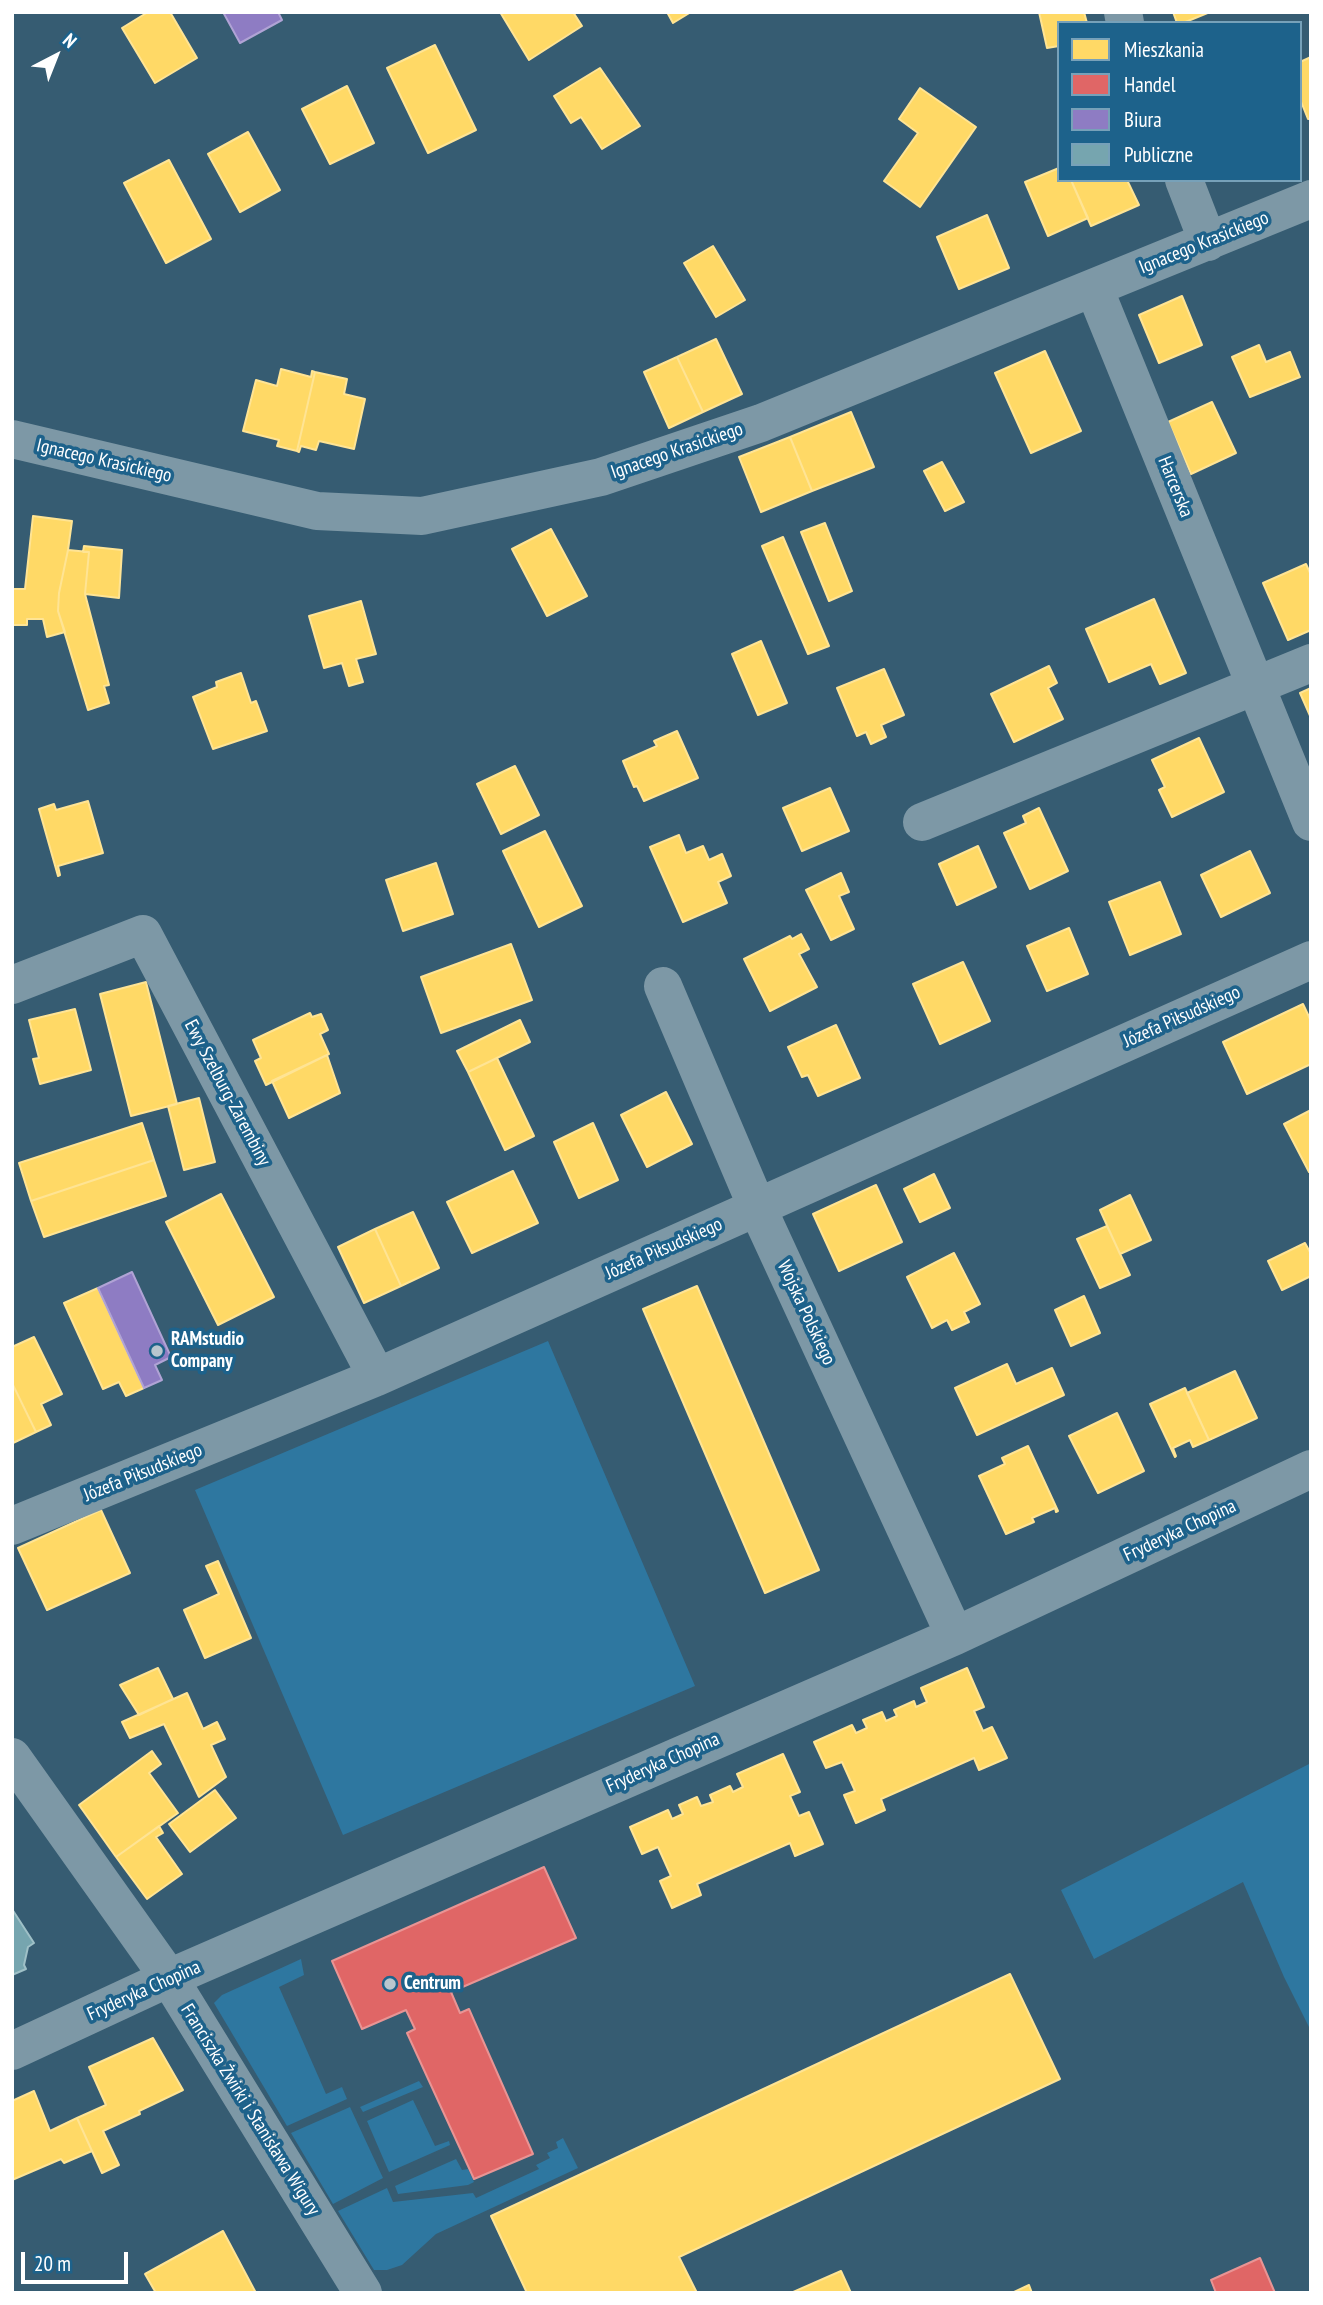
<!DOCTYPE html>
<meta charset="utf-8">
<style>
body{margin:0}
#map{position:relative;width:1323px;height:2305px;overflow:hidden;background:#365c72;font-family:"PT Sans Narrow",sans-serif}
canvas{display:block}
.frame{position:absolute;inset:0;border:14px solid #fff;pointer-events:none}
.legend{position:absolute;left:1057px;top:21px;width:245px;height:161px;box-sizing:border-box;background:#1d628b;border:2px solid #77a1b9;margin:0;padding:9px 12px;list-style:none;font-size:21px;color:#fff}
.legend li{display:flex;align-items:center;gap:14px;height:35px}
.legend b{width:35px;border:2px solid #77a1b9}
.north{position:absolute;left:21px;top:21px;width:70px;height:70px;-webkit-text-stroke:5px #1d628b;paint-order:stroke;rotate:42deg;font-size:19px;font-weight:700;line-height:28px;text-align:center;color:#fff}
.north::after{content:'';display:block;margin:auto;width:24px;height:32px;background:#fff;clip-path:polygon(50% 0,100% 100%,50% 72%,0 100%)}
.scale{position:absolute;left:21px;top:2252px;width:107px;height:32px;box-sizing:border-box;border:4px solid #fff;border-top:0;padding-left:9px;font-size:21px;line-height:24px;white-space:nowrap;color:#fff;-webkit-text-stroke:5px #1d628b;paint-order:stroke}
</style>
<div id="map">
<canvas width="1323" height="2305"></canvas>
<div class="frame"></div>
<ul class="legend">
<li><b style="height:19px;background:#ffd966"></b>Mieszkania</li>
<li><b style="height:19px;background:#e06666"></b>Handel</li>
<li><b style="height:19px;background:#8e7cc3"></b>Biura</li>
<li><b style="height:19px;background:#76a5af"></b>Publiczne</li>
</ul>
<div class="north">N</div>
<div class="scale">20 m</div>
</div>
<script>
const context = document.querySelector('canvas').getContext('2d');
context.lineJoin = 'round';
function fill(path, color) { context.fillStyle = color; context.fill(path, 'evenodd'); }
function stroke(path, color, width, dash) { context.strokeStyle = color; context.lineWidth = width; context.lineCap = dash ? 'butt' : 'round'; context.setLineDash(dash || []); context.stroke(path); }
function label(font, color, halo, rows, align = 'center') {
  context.font = font + ' "PT Sans Narrow",sans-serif'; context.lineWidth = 7; context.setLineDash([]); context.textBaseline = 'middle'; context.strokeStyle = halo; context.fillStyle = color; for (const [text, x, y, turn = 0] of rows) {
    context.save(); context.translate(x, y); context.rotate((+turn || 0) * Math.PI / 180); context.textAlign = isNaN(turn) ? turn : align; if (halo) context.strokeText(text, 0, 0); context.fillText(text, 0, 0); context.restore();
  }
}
fill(new Path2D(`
 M548,1341L695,1686L343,1835L195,1490Z
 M1311,1763V2031L1284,1977L1243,1882L1094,1959L1061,1890Z
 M301,1959L304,1975L279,1987L326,2094L342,2087L347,2099L287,2126L214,2003L222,1995Z
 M419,2081L423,2087L363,2112L360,2107Z
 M413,2100L435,2146L449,2141L450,2145L389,2172L367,2121Z
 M350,2107L383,2178L333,2204L291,2133Z
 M563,2138L578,2168L436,2234L402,2265L387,2270H374L338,2211L387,2188L393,2202L473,2193L476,2198L539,2169L536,2165L550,2158L547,2153L558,2148L556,2142Z
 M456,2159L462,2170L468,2169L474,2182L468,2185L398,2194L395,2186Z`), '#2e77a0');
const homes = new Path2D(`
 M148,12H170L197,58L155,83L122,28Z
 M500,12H573L582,26L529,60Z
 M667,12H691L673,23Z
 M1039,12H1084L1087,23H1059V46L1047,48Z
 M1173,12H1210L1183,23H1177Z
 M435,45L476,130L428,153L387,68Z
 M1311,57V119H1308L1300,99V62Z
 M600,68L640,126L602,149L581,117L571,123L554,96Z
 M347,86L374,143L330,164L302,109Z
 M920,88L976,127L920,207L884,181L918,133L899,119Z
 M248,132L280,190L240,212L208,154Z
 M169,160L211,239L166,263L124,183Z
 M1059,168V180H1071L1088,218L1048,236L1025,182Z
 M1071,180H1127L1139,205L1091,226Z
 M987,215L1009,268L959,289L937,237Z
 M713,246L745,300L716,317L684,263Z
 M1182,296L1202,345L1159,363L1139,315Z
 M716,339L742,394L703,412L677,357Z
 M1259,345L1266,362L1290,352L1300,377L1250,397L1232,357Z
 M1045,351L1081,431L1031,453L995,373Z
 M677,357L703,412L669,428L644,372Z
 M281,369L311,377L312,371L315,372L297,451L277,446L279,440L243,431L256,380L277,386Z
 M315,372L347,379L344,394L365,399L354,449L319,441L316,450L301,446L299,452L297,451Z
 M1212,402L1236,453L1191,474L1168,422Z
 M851,412L874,467L812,491L790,437Z
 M790,437L812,491L761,512L739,457Z
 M942,462L964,502L945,511L924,471Z
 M33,516L72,521L68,550L59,593L58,611L65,632L47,637L43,619H27V625H12V589H25Z
 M825,523L852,591L829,601L801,532Z
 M551,529L587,596L547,616L512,549Z
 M783,537L829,646L808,654L762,546Z
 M84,546L122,550L119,598L85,594L89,552H83Z
 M68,550L89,552L85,594L109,685L104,686L109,703L88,710L58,611L59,593Z
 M1306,564L1311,575V630L1288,640L1263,583Z
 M1154,599L1186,673L1160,684L1151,664L1109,682L1086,629Z
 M361,601L376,654L356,659L363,682L349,686L342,663L324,668L309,616Z
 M761,641L787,703L758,715L732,654Z
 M1049,666L1057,683L1048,688L1063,719L1014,742L991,694Z
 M884,669L904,715L881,725L886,737L871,744L866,732L857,736L837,688Z
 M241,673L251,703L256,701L267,731L213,749L193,697L217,687L216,682Z
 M1311,688V718L1300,693Z
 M677,731L698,778L644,801L637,786L634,787L623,761L657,746L654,741Z
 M1199,738L1224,792L1172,817L1159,790L1165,787L1152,760Z
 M515,766L539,815L501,834L477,784Z
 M830,788L849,831L802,851L783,808Z
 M88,801L103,853L58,866L60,875L58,876L39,809L54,804L56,810Z
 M1039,808L1068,871L1030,889L1004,833L1026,823L1023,816Z
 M545,831L582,906L539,927L503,851Z
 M679,835L686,853L703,846L709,860L722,854L731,876L718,882L727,903L683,922L650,847Z
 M978,846L996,887L957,905L939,864Z
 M1250,851L1270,893L1221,917L1201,875Z
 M436,863L453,914L403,931L386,880Z
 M841,873L849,892L839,896L854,929L831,940L806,890Z
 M1160,882L1181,934L1130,955L1109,902Z
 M1069,928L1088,974L1047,991L1027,946Z
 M801,934L809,949L799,954L817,987L770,1011L744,959L790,936L792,939Z
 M511,944L532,1000L441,1033L421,977Z
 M963,962L990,1021L940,1044L913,984Z
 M146,982L177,1104L131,1116L100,994Z
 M1303,1004L1311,1021V1064L1247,1094L1223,1042Z
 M75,1009L91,1070L40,1084L33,1059L39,1058L29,1020Z
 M310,1013L312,1017L321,1014L328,1030L320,1034L329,1054L266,1085L255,1061L261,1058L253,1040Z
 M520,1020L530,1042L468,1072L457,1051Z
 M836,1025L860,1078L818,1096L808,1075L802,1077L788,1047Z
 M327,1055L340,1093L289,1118L272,1081Z
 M497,1058L534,1136L505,1150L468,1072Z
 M666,1092L692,1144L647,1167L621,1115Z
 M199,1098L215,1162L184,1170L168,1106Z
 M1311,1110V1171L1309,1172L1284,1124Z
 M142,1123L154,1160L31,1201L19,1163Z
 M593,1123L618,1180L579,1198L554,1142Z
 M154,1160L166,1196L44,1237L31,1201Z
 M513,1171L538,1223L472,1253L447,1202Z
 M934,1174L950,1208L920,1222L904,1189Z
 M876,1185L902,1242L839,1271L813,1214Z
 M221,1194L274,1297L218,1325L166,1222Z
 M1130,1195L1151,1240L1120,1254L1100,1210Z
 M413,1212L439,1268L401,1286L375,1229Z
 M1107,1226L1130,1275L1100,1288L1077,1239Z
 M375,1229L401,1286L364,1303L338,1247Z
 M1305,1243L1311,1254V1276L1282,1290L1268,1261Z
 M954,1253L980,1304L964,1312L969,1322L952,1330L947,1320L932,1328L907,1277Z
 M697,1286L819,1570L765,1593L643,1309Z
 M98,1288L144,1388L126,1396L119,1382L103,1389L64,1303Z
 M1084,1296L1100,1333L1071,1346L1055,1310Z
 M34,1337L62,1394L41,1404L51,1425L36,1432L12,1383V1347Z
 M1007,1364L1016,1384L1052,1368L1064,1395L977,1435L955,1388Z
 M1235,1371L1257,1418L1209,1440L1187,1393Z
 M12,1383L36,1432L13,1443L12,1441Z
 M1185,1388L1209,1440L1193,1447L1190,1440L1173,1448L1176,1456L1175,1457L1150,1404Z
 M1117,1413L1144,1471L1098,1493L1069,1436Z
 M1028,1446L1058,1511L1056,1512L1055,1508L1032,1518L1034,1522L1006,1534L979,1476L1005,1464L1002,1458Z
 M101,1510L130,1573L47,1610L18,1548Z
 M218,1561L251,1638L205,1658L184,1610L219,1594L206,1566Z
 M158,1668L173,1699L139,1715L120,1685Z
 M967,1668L984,1707L974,1711L983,1731L992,1727L1007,1758L979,1770L974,1758L881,1799L885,1810L856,1823L844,1795L855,1791L842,1762L826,1768L814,1742L852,1725L856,1733L867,1728L863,1720L882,1712L886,1721L897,1716L894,1710L914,1701L916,1707L927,1702L921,1688Z
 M187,1693L203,1729L217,1722L225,1739L211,1745L226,1777L199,1797L164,1724L130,1738L122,1722Z
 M152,1751L161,1764L149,1773L178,1813L116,1857L79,1805Z
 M783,1754L800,1792L790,1796L799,1816L809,1812L823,1844L795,1856L790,1843L697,1884L701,1895L672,1908L660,1881L671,1876L658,1847L642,1854L630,1827L668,1810L672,1819L683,1814L679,1805L697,1797L701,1806L713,1802L710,1795L730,1786L733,1792L743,1787L737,1774Z
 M215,1790L236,1818L190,1852L169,1824Z
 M159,1826L163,1833L156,1837L182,1874L147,1899L116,1857Z
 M1010,1974L1060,2079L679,2257L697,2293H527L491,2216Z
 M153,2038L183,2090L139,2111L140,2114L103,2131L119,2165L102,2173L77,2118L106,2105L89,2067Z
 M34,2091L50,2131L77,2118L92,2151L64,2163L61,2159L12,2180V2101Z
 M223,2231L256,2293H156L145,2274Z
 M841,2271L851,2293H791Z
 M1029,2285L1032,2293H1012Z`);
fill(homes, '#ffd966');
stroke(homes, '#ffe494', 2);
const shops = new Path2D(`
 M544,1867L576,1938L451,1992L460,2013L469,2009L533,2154L474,2179L407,2033L415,2029L406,2010L362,2029L332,1961Z
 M1260,2258L1275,2293H1216L1211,2280Z`);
fill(shops, '#e06666');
stroke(shops, '#e99494', 2);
const offices = new Path2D(`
 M223,12H278L282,20L240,43Z
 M132,1272L171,1357L155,1365L162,1380L144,1388L98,1288Z`);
fill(offices, '#8e7cc3');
stroke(offices, '#b0a3d5', 2);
const public = new Path2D(`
 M12,1909L34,1943L28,1947L24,1965L26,1969L12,1975Z`);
fill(public, '#76a5af');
stroke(public, '#9fc0c7', 2);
stroke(new Path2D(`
 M1123,12L1125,23
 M1184,180L1208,242
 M1094,288L1311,822
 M12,439L317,511L422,516L601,477L761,423L1311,199
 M922,822L1311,663
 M12,985L143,934L377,1377
 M663,986L757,1207L955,1636
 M12,1526L377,1377L1311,960
 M12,1757L169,1978L363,2293
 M12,2051L169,1978L955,1636L1311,1469`), '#7d98a6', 38);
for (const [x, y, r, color] of [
 [157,1351,7,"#b9c6ce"],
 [390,1984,7,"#b9c6ce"]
]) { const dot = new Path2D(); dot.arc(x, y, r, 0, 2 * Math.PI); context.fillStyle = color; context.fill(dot); stroke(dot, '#1d628b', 2.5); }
label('19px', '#fff', '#1d628b', [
 ["Ignacego Krasickiego",1204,243,-22],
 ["Ignacego Krasickiego",677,451,-19],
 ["Ignacego Krasickiego",104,461,13],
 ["Harcerska",1175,487,68],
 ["Józefa Piłsudskiego",1182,1017,-24],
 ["Ewy Szelburg-Zarembiny",227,1093,62],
 ["Józefa Piłsudskiego",664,1249,-24],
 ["Wojska Polskiego",806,1313,65],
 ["Józefa Piłsudskiego",143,1473,-22],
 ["Fryderyka Chopina",1180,1531,-25],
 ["Fryderyka Chopina",663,1763,-24],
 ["Fryderyka Chopina",144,1991,-24],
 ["Franciszka Żwirki i Stanisława Wigury",250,2110,58]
]);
label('bold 19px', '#fff', '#1d628b', [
 ["RAMstudio",171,1340],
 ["Company",171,1362],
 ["Centrum",404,1984]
], 'left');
</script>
